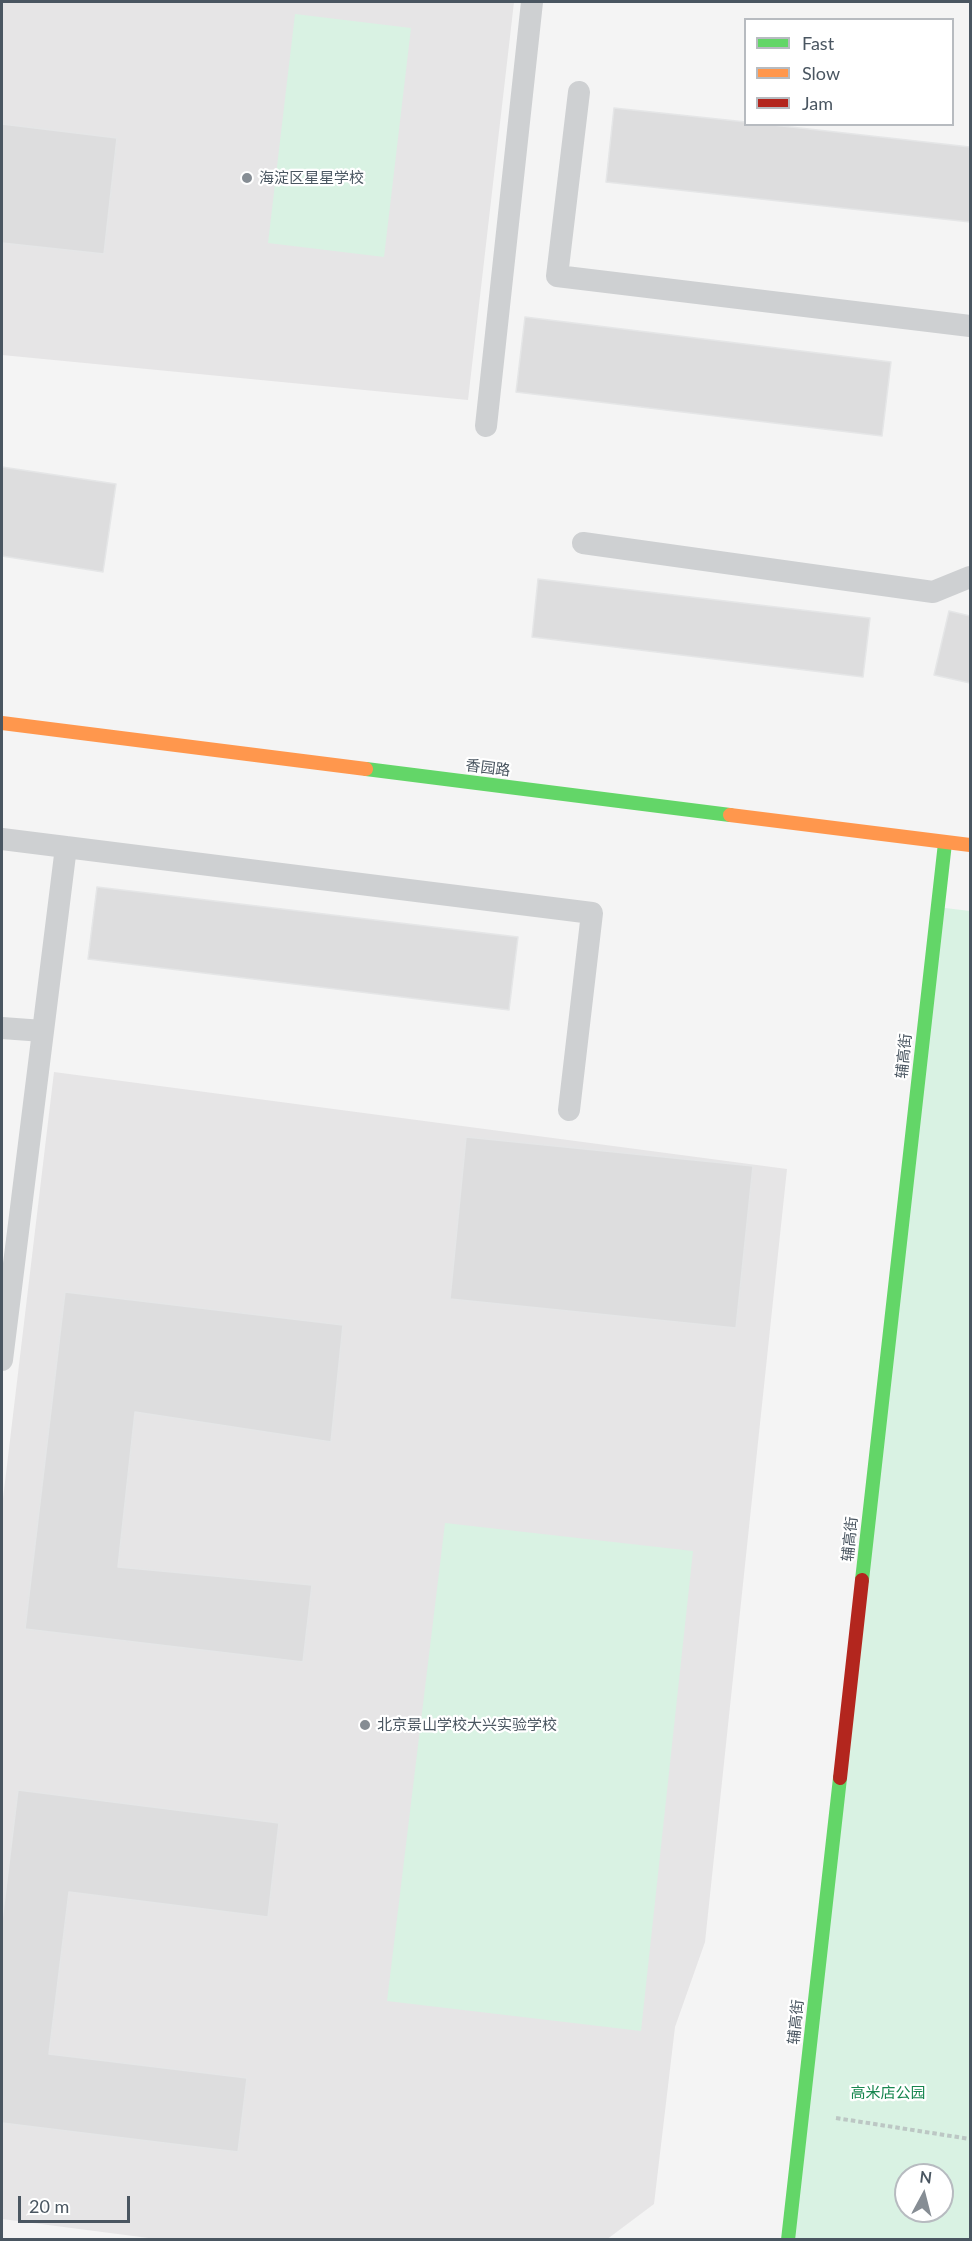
<!DOCTYPE html>
<meta charset="utf-8">
<style>
body{margin:0}
#map{position:relative;width:972px;height:2241px;overflow:hidden;background:#f4f4f4;font-family:Lato,sans-serif}
canvas{display:block}
.frame{position:absolute;inset:0;border:3px solid #4a5661;pointer-events:none}
.legend{position:absolute;left:744px;top:18px;width:210px;height:108px;box-sizing:border-box;background:#fff;border:2px solid #b7bbc0;margin:0;padding:8px 10px;list-style:none;font-size:18px;color:#4a5661}
.legend li{display:flex;align-items:center;gap:12px;height:30px}
.legend b{width:30px;border:2px solid #b7bbc0}
.north{position:absolute;left:894px;top:2163px;width:60px;height:60px;box-sizing:border-box;background:#fff;border:2px solid #b7bbc0;border-radius:50%;rotate:7deg;font-size:16px;font-weight:700;line-height:24px;text-align:center;color:#4a5661}
.north::after{content:'';display:block;margin:auto;width:21px;height:27px;background:#868d94;clip-path:polygon(50% 0,100% 100%,50% 72%,0 100%)}
.scale{position:absolute;left:18px;top:2196px;width:112px;height:27px;box-sizing:border-box;border:3px solid #4a5661;border-top:0;padding-left:8px;font-size:18px;line-height:21px;white-space:nowrap;color:#4a5661;-webkit-text-stroke:4px #fff;paint-order:stroke}
</style>
<div id="map">
<canvas width="972" height="2241"></canvas>
<div class="frame"></div>
<ul class="legend">
<li><b style="height:8px;background:#63d668"></b>Fast</li>
<li><b style="height:8px;background:#ff974d"></b>Slow</li>
<li><b style="height:8px;background:#b3261e"></b>Jam</li>
</ul>
<div class="north">N</div>
<div class="scale">20 m</div>
</div>
<script>
const context = document.querySelector('canvas').getContext('2d');
context.lineJoin = 'round';
function fill(path, color) { context.fillStyle = color; context.fill(path, 'evenodd'); }
function stroke(path, color, width, dash) { context.strokeStyle = color; context.lineWidth = width; context.lineCap = dash ? 'butt' : 'round'; context.setLineDash(dash || []); context.stroke(path); }
function label(font, color, halo, rows, align = 'center') {
  context.font = font + ' Lato,"Noto Sans SC",sans-serif'; context.lineWidth = 4.5; context.setLineDash([]); context.textBaseline = 'middle'; context.strokeStyle = halo; context.fillStyle = color; for (const [text, x, y, turn = 0] of rows) {
    context.save(); context.translate(x, y); context.rotate((+turn || 0) * Math.PI / 180); context.textAlign = isNaN(turn) ? turn : align; if (halo) context.strokeText(text, 0, 0); context.fillText(text, 0, 0); context.restore();
  }
}
fill(new Path2D(`
 M2,2H514L468,400L2,355Z
 M54,1072L787,1169L705,1942L675,2027L654,2204L606,2240H164L2,2219V1507Z`), '#e6e5e6');
fill(new Path2D(`
 M295,14L411,28L384,257L268,243Z
 M937,907L970,911V2239L788,2240ZM906,2175H942V2211H906Z
 M445,1523L693,1551L641,2031L387,2001Z`), '#d9f2e3');
const building = new Path2D(`
 M614,108L746,122V124H764L970,147V222L606,182Z
 M2,124L117,138L104,254L2,243Z
 M525,317L891,362L882,436L516,392Z
 M2,467L116,484L103,572L2,556Z
 M538,579L870,618L863,677L532,637Z
 M949,611L970,616V683L934,675Z
 M97,887L518,937L509,1010L88,959Z
 M466,1137L753,1166L736,1328L450,1299Z
 M65,1292L343,1325L331,1442L135,1412L118,1567L312,1585L303,1662L25,1629Z
 M18,1790L279,1823L268,1917L69,1892L49,2054L247,2078L238,2152L2,2123V1921Z`);
fill(building, '#ddddde');
stroke(building, '#e5e6e7', 1.5);
stroke(new Path2D(`
 M836,2118L970,2139`), '#bcc7c4', 4, [4.5, 3]);
stroke(new Path2D(`
 M579,92L557,276L970,326
 M486,426L532,2
 M583,543L933,592L970,577
 M2,839L592,913L569,1110
 M2,1028L43,1031
 M2,1360L66,847`), '#ced0d2', 22);
stroke(new Path2D(`
 M366,769L730,815
 M862,1580L945,843
 M788,2240L840,1778`), '#63d668', 14);
stroke(new Path2D(`
 M2,723L366,769
 M730,815L970,845`), '#ff974d', 14);
stroke(new Path2D(`
 M840,1778L862,1580`), '#b3261e', 14);
for (const [x, y, r, color] of [
 [247,178,6,"#868d94"],
 [365,1725,6,"#868d94"]
]) { const dot = new Path2D(); dot.arc(x, y, r, 0, 2 * Math.PI); context.fillStyle = color; context.fill(dot); stroke(dot, '#fff', 2); }
label('15px', '#4a5661', '#fff', [
 ["海淀区星星学校",259,178],
 ["北京景山学校大兴实验学校",377,1725]
], 'left');
label('15px', '#4a5661', '#fff', [
 ["香园路",488,768,7],
 ["辅高街",904,1056,-84],
 ["辅高街",850,1539,-84],
 ["辅高街",796,2022,-84]
]);
label('15px', '#17864f', '#fff', [
 ["高米店公园",888,2093]
]);
</script>
